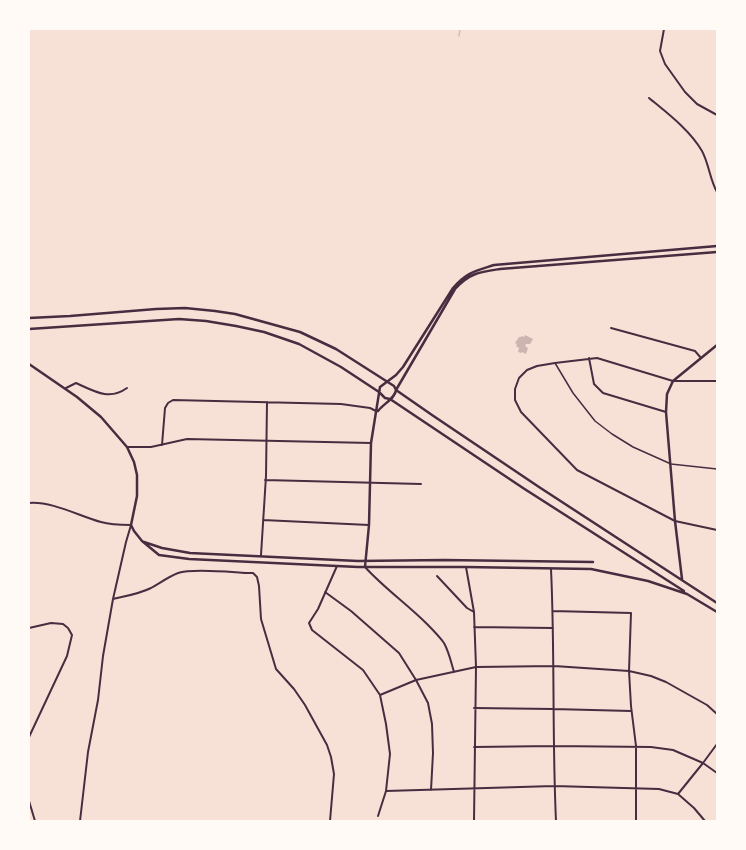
<!DOCTYPE html>
<style>
body{margin:0}
#map{position:relative;width:746px;height:850px;overflow:hidden;background:#f7e1d7;font-family:"Public Sans",sans-serif}
canvas{display:block}
.frame{position:absolute;inset:0;border:30px solid #fffaf5;pointer-events:none}
</style>
<div id="map">
<canvas width="746" height="850"></canvas>
<div class="frame"></div>
</div>
<script>
const context = document.querySelector('canvas').getContext('2d');
context.lineJoin = 'round';
function stroke(path, color, width, dash) { context.strokeStyle = color; context.lineWidth = width; context.lineCap = dash ? 'butt' : 'round'; context.setLineDash(dash || []); context.stroke(path); }
function fill(path, color) { context.fillStyle = color; context.fill(path, 'evenodd'); }
stroke(new Path2D(`
 M459,36L460,29`), '#dcb8b0', 1.5);
fill(new Path2D(`
 M525,335L533,339L530,344H526L525,346L528,348L526,354L522,352L521,353L518,352L519,348L516,346L517,344L515,343L519,337H521V336L524,337Z`), '#ccb4b1');
stroke(new Path2D(`
 M555,363L573,393L595,421L612,434L633,447L671,464L717,469`), '#4a2c40', 1.5);
stroke(new Path2D(`
 M664,29L660,51L665,64L685,92L697,104L717,115
 M649,98C667,113 690,130 702,151C709,164 710,180 717,192
 M611,328L695,351L701,358
 M589,358L594,384L603,393L666,412
 M717,381H673L597,358L555,363L537,366L527,370L519,378L515,389V400L521,412L577,470L675,521L717,530
 M66,388L76,383C94,391 109,401 127,388
 M162,445L165,408L168,403L173,400L341,404L370,408L376,411
 M127,447H151L187,439L371,443
 M265,480L421,484
 M29,503C52,501 79,516 101,522C111,525 121,525 131,525L126,542L113,599L103,656L98,700L88,752L80,821
 M263,520L369,525
 M261,555L266,476L267,402
 M337,566L318,609L309,623L312,630L363,670L380,695L386,724L390,754L386,791L554,786L659,789L678,794L703,763L717,773
 M365,567C384,588 407,604 427,624C433,630 439,636 444,643C449,652 451,662 454,672
 M466,567L474,612L476,667L474,821
 M551,569C555,653 552,737 556,821
 M437,576L467,608L474,612
 M325,592L351,611L399,653L416,680L428,703L432,724L433,753L431,790
 M113,599C126,596 139,594 151,588C160,583 168,577 178,573C193,568 229,572 246,573H253L257,577L259,586L261,619L276,669L294,689L305,705L327,745L331,757L334,774L330,821
 M553,611L631,613L629,671L631,706L636,746V821
 M474,627L553,628
 M29,628L51,623L63,624L68,628L72,635L67,656L29,737
 M380,695L416,680L476,667L554,666L629,671L651,676L666,682L707,705L717,714
 M474,708L553,709L631,711
 M474,747L553,746L651,747L673,750L703,763L717,744
 M678,794L694,808L705,821
 M29,801L35,821
 M378,816L386,791`), '#4a2c40', 2);
stroke(new Path2D(`
 M717,252L500,269C480,272 469,273 455,289L396,390L432,415L539,487L717,603
 M29,318L70,316L156,309L185,308L215,311L235,314L300,332L336,349L394,386L396,390C395,399 384,403 378,411
 M29,329L179,319L206,321L236,326L264,332L299,344L341,367L379,392L385,398L390,399L523,488L684,591
 M29,364L77,397L101,417L127,447L134,462L137,475V496L131,525L134,531L142,541L159,555L189,559L358,567H466L591,569L648,581L687,594L717,612
 M144,542L162,548L190,553L358,561L444,560L593,562
 M365,567L369,525L371,443L380,387L396,375L403,367L453,288C467,272 475,271 494,265L717,246
 M682,579L675,521L666,412L667,394L673,381L717,345`), '#4a2c40', 2.5);
</script>
